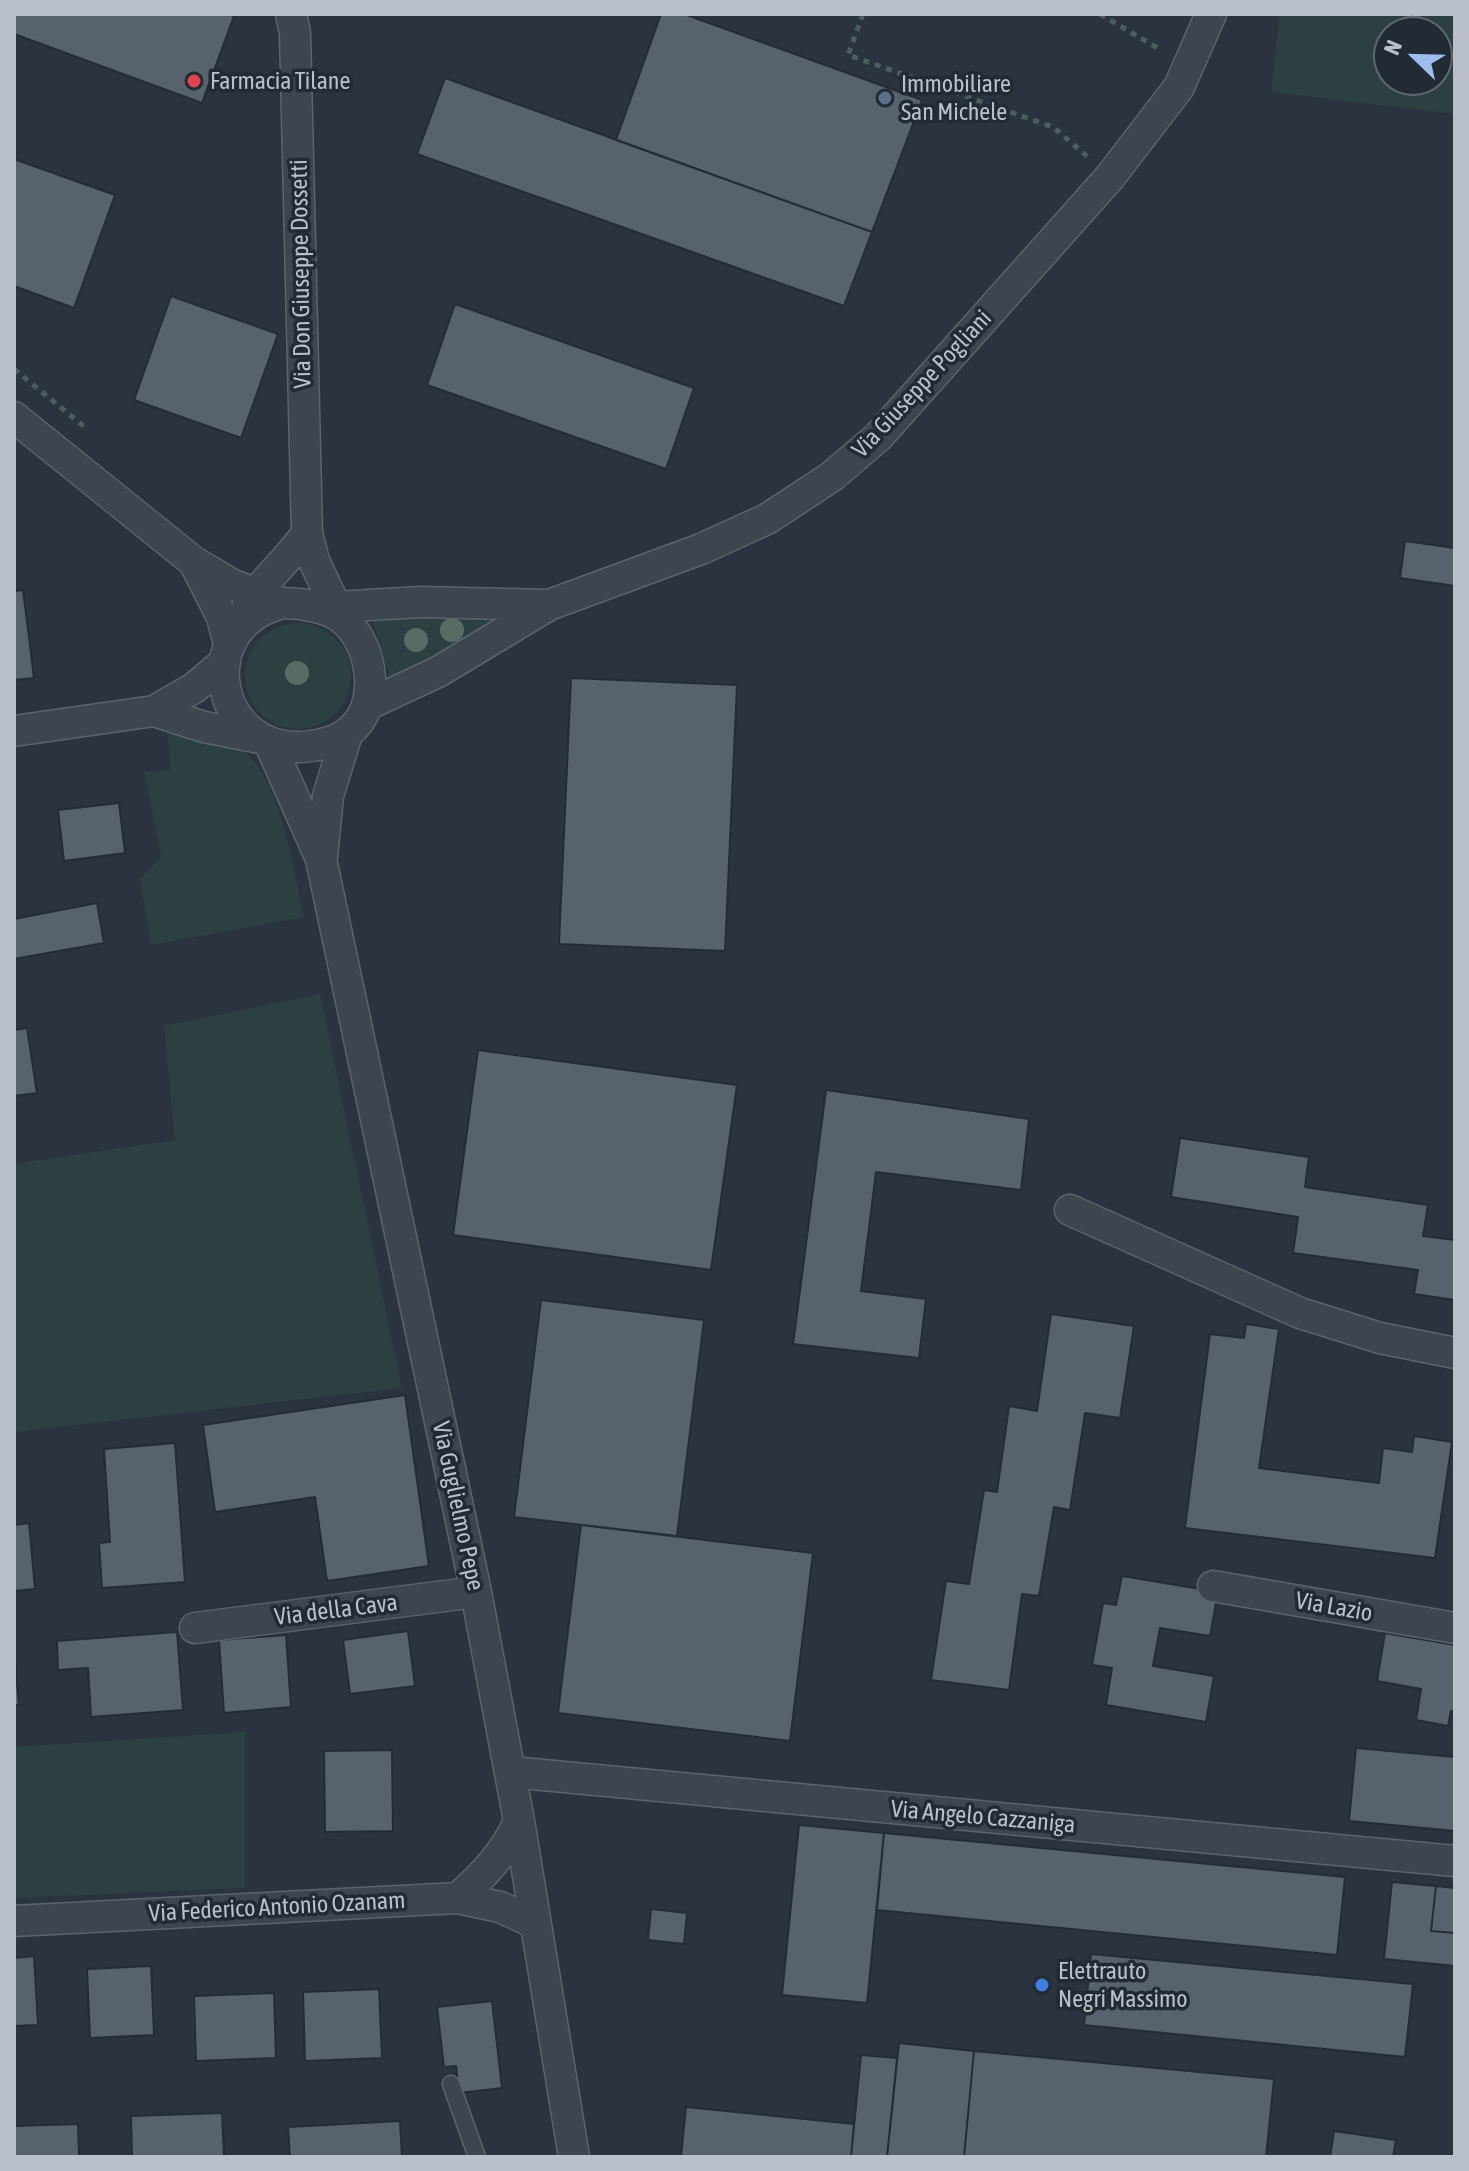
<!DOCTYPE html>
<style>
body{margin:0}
#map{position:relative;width:1469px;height:2171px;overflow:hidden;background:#2a333f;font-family:"Asap Condensed",sans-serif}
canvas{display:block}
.frame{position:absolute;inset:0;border:16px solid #bac0c9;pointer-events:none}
.north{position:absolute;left:1373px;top:16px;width:80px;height:80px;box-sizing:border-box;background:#222a34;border:2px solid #5f6670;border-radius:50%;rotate:293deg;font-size:22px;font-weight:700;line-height:32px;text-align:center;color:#bac0c9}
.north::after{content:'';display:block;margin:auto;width:28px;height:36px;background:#9dbdec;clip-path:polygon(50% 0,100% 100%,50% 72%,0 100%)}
</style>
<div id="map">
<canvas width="1469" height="2171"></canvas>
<div class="frame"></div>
<div class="north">N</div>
</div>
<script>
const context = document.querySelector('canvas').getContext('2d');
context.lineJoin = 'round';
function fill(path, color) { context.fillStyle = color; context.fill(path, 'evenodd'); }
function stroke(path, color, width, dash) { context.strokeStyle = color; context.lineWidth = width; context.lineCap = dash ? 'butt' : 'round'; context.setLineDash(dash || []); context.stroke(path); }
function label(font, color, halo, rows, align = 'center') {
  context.font = font + ' "Asap Condensed",sans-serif'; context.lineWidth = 7; context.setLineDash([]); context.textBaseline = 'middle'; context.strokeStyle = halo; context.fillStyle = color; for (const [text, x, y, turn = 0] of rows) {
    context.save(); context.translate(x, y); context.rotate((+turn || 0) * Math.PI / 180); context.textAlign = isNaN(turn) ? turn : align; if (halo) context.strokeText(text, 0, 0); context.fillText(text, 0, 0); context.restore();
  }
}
fill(new Path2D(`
 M1280,14H1455V114L1271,92ZM1437,32V80H1389V32Z
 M372,617H489L493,630L390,679Z
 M245 676a53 53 0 1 1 106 0a53 53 0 1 1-106 0Z
 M167,732C186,733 209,732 228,740C281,764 292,866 304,917L151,945L140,879L161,857L144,772L171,770Z
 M320,994L402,1388L14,1432V1164L175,1140L164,1026Z
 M245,1732V1888L14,1898V1747Z`), '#2d4041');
const building = new Path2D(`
 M14,14H227L234,16L202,103L14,34Z
 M661,14H684L922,100L872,232L616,140Z
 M445,78L872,232L844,306L417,154Z
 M14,159L115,195L74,308L14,286Z
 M171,296L278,334L241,438L134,400Z
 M455,304L694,388L666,469L427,385Z
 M1405,541L1455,548V586L1400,578Z
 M23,590L34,678L14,680V591Z
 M571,678L737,685L725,951L559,944Z
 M119,803L125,853L64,861L58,810Z
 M97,903L104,943L14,959V919Z
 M27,1028L37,1093L14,1096V1030Z
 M478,1050L737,1085L711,1270L453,1235Z
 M826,1090L1029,1119L1021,1190L876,1172L861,1291L926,1299L919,1358L793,1344Z
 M1180,1138L1309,1157L1305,1187L1428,1205L1423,1236L1455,1240V1300L1414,1294L1418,1270L1293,1253L1298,1217L1171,1197Z
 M541,1300L704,1320L677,1536L514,1517Z
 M1051,1314L1134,1326L1120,1418L1085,1413L1070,1510L1054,1507L1039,1596L1022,1594L1009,1690L931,1680L946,1581L969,1584L984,1490L997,1492L1009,1406L1037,1411Z
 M1246,1324L1279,1329L1259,1468L1379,1483L1383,1448L1412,1452L1414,1436L1452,1442L1435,1558L1185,1528L1210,1334L1244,1338Z
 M405,1395L429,1566L327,1581L315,1497L215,1512L203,1425Z
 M175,1443L185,1582L102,1588L99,1543L110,1542L104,1449Z
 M29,1523L35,1589L14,1591V1525Z
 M581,1525L813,1553L790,1741L558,1713Z
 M1122,1576L1218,1592L1210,1636L1160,1628L1153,1666L1214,1676L1206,1722L1106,1705L1112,1668L1092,1665L1103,1603L1116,1605Z
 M408,1631L415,1686L350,1694L343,1640Z
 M177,1632L183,1710L91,1717L88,1668L58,1670L57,1641Z
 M1385,1633L1455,1645V1711H1451L1448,1726L1416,1720L1421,1689L1377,1681Z
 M286,1635L291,1707L224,1713L219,1640Z
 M14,1650L19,1705H14Z
 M1356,1748L1455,1757V1831L1349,1821Z
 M392,1750L393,1831L325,1832L324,1751Z
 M799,1825L884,1833L867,2003L782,1995Z
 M884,1833L1345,1877L1337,1955L877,1910Z
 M1392,1882L1436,1886L1431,1931L1455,1933V1966L1384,1959Z
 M1436,1886L1455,1888V1933L1431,1931Z
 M651,1909L687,1913L684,1944L648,1940Z
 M1091,1954L1413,1984L1405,2057L1084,2025Z
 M34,1956L38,2025L14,2026V1958Z
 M151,1966L154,2035L90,2038L87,1969Z
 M379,1989L382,2058L305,2061L303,1992Z
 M274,1993L276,2058L196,2061L194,1996Z
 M492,2001L502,2088L459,2093L456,2066L444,2067L437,2007Z
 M899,2043L974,2051L964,2157H887Z
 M974,2051L1274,2079L1266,2157H964Z
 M861,2055L897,2058L887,2157H851Z
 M686,2107L854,2124L851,2157H681Z
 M222,2113L224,2157H132L131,2116Z
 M400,2121L402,2157H290L288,2127Z
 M78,2124L79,2157H14V2126Z
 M1334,2131L1396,2140L1393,2157H1330Z`);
fill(building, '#58616e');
stroke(building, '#242c36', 2);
const lane = new Path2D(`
 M451,2084L477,2157`);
const street = new Path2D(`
 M291,14L295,33L307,533L314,561L340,616
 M14,417L194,562L233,585L283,603
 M195,564L222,617L229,645
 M283,603C300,603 327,607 341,618C371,640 382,699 354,727C343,739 327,744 311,746C216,760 187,627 283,603Z
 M247,608C263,579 289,560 307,533
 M319,608L420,602L549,605
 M367,705L438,672L549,605L701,549L767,519L831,477L878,437L1110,177L1179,87L1211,14
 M154,711L204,727L260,738
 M14,731L154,711L194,688L225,662
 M269,742L321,859L476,1592L519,1821L574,2157
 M322,857L328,796L347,734
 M1070,1210L1300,1313L1380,1338L1455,1353
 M1213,1586L1455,1628
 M195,1628L476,1592
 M511,1772L1455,1861
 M458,1898C484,1875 505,1853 519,1821
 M14,1921L458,1898L500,1907L535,1923`);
stroke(lane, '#5b636c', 19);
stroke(street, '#5b636c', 33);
stroke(new Path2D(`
 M863,14L848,55L1053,127L1088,157
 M1100,14L1161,50
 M14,369L87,429`), '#4c5d5f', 5, [6, 6]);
stroke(lane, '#3d454f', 16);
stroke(street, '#3d454f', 30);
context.fillStyle = '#576d64';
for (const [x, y] of [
 [452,630],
 [416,640],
 [297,673]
]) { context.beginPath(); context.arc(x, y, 12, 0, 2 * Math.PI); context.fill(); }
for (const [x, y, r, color] of [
 [194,81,8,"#e0444e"],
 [885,98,8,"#5c6f8a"],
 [1042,1985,8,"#3f7fe0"]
]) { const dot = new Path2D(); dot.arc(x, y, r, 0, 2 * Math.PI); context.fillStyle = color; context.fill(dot); stroke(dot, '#222a34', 3); }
label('24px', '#bac0c9', '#222a34', [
 ["Farmacia Tilane",210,81],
 ["Immobiliare",901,84],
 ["San Michele",901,112],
 ["Elettrauto",1058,1971],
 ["Negri Massimo",1058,1999]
], 'left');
label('24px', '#bac0c9', '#222a34', [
 ["Via Don Giuseppe Dossetti",301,274,-91],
 ["Via Giuseppe Pogliani",922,384,-47],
 ["Via Guglielmo Pepe",458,1506,78],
 ["Via Lazio",1334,1607,10],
 ["Via della Cava",336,1610,-7],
 ["Via Angelo Cazzaniga",983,1817,5],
 ["Via Federico Antonio Ozanam",277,1907,-3]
]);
</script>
